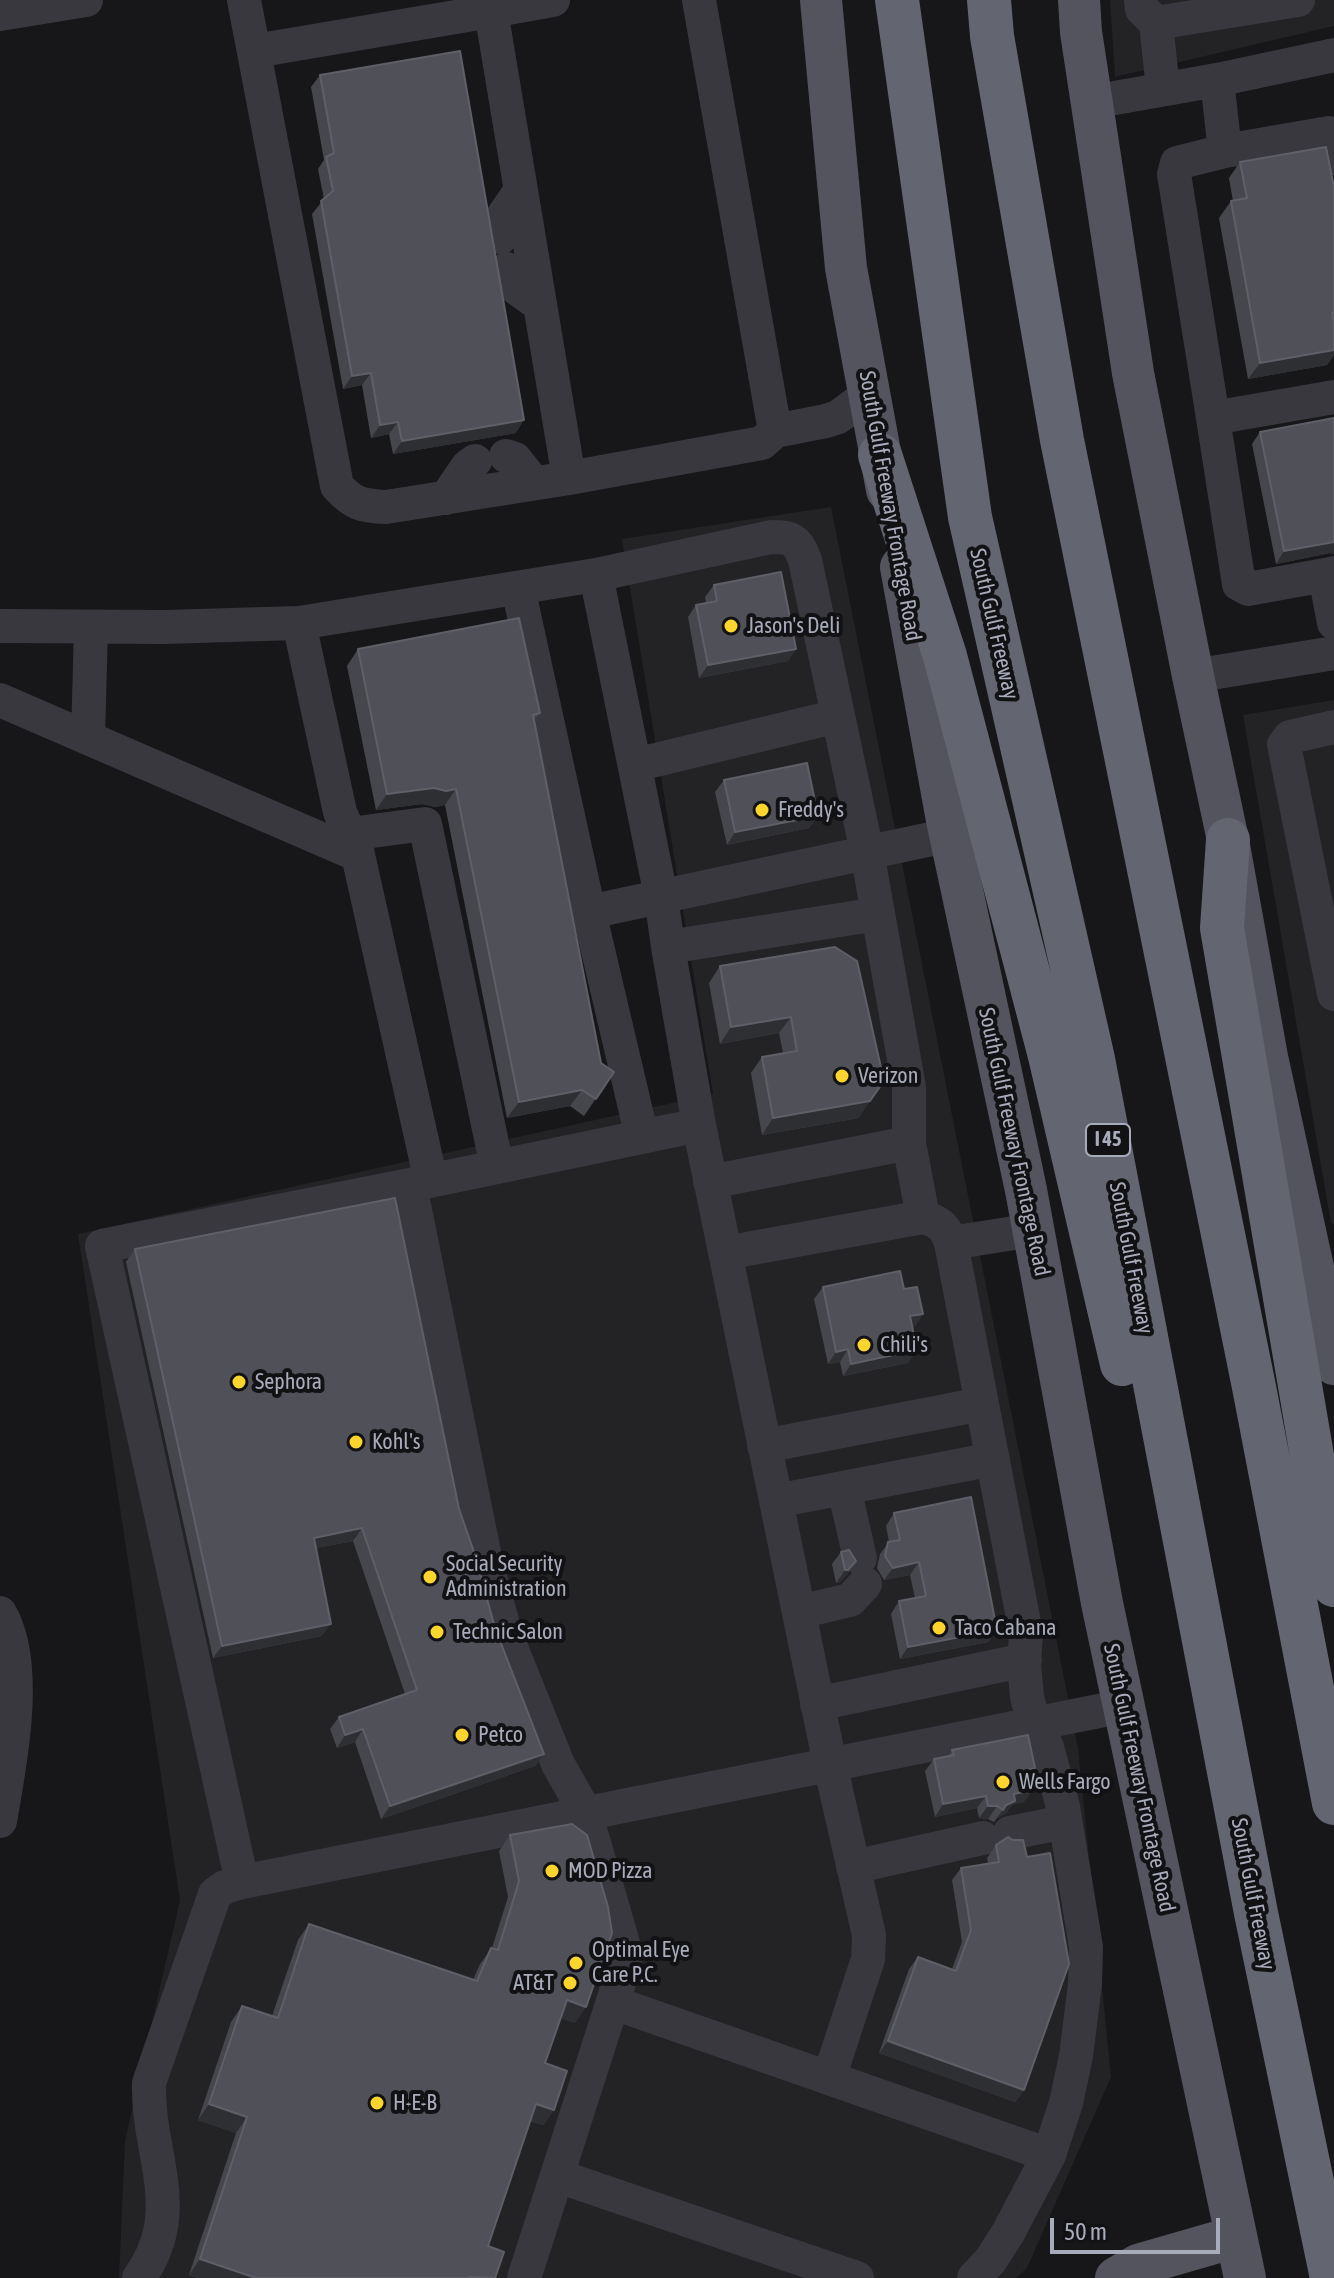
<!DOCTYPE html>
<style>
body{margin:0}
#map{position:relative;width:1334px;height:2278px;overflow:hidden;background:#171719;font-family:"Asap Condensed",sans-serif}
canvas{display:block}
.scale{position:absolute;left:1050px;top:2218px;width:170px;height:36px;box-sizing:border-box;border:4px solid #a8abba;border-top:0;padding-left:10px;font-size:24px;line-height:28px;white-space:nowrap;color:#a8abba;-webkit-text-stroke:6px #121214;paint-order:stroke}
</style>
<div id="map">
<canvas width="1334" height="2278"></canvas>
<div class="scale">50 m</div>
</div>
<script>
const context = document.querySelector('canvas').getContext('2d');
context.lineJoin = 'round';
function fill(path, color) { context.fillStyle = color; context.fill(path, 'evenodd'); }
function stroke(path, color, width, dash) { context.strokeStyle = color; context.lineWidth = width; context.lineCap = dash ? 'butt' : 'round'; context.setLineDash(dash || []); context.stroke(path); }
function label(font, color, halo, rows, align = 'center') {
  context.font = font + ' "Asap Condensed",sans-serif'; context.lineWidth = 8; context.setLineDash([]); context.textBaseline = 'middle'; context.strokeStyle = halo; context.fillStyle = color; for (const [text, x, y, turn = 0] of rows) {
    context.save(); context.translate(x, y); context.rotate((+turn || 0) * Math.PI / 180); context.textAlign = isNaN(turn) ? turn : align; if (halo) context.strokeText(text, 0, 0); context.fillText(text, 0, 0); context.restore();
  }
}
fill(new Path2D(`
 M1110,0H1334V26L1115,77Z
 M831,507L1078,1748L1111,2077L1027,2268L1016,2278H119L125,2141L180,1900L78,1234L713,1094L622,539Z
 M1334,700V1224L1331,1223L1243,715Z`), '#232326');
stroke(new Path2D(`
 M244,0L337,486C353,504 362,506 386,507L569,478L762,443L775,431L699,0
 M489,0L491,11L553,0
 M1141,0L1142,9L1156,23L1298,0
 M0,14L86,0
 M1156,23L1163,89
 M255,51L491,11L569,478
 M1217,80L1225,151L1329,133L1334,158
 M1092,102L1217,80L1334,55
 M1225,151L1177,163L1174,174L1213,418L1334,397
 M501,237L499,222L521,190
 M507,269L509,283L540,305
 M1213,418L1239,584L1248,589L1325,575
 M775,431L826,421L838,417L869,394
 M506,456L515,459L534,483
 M446,498L468,466L475,461
 M1334,573L1325,575L1334,623
 M596,575L771,537C793,537 797,540 805,560L867,852L909,1087V1143L710,1182
 M518,588L589,912L642,1137
 M299,623L340,812L358,854
 M0,626L164,627L299,623L596,575L661,896L668,947L878,914
 M1193,676L1334,653
 M0,700L358,855L431,1181
 M1334,727L1290,737L1284,745L1334,994
 M88,738L91,627
 M635,765L838,716
 M350,834L425,824L497,1167
 M589,912L950,835
 M668,947L699,1125
 M909,1143L923,1217
 M951,1243L1026,1633L1024,1664L1027,1697L1034,1724L1047,1747L1063,1807L1086,1947L1085,1984L1076,2056L1066,2103L1049,2155L1008,2233L990,2261L974,2278
 M725,1253L923,1217C940,1222 945,1226 951,1243L1033,1230
 M764,1446L982,1404
 M844,1488L860,1558
 M776,1501L993,1459
 M799,1612L850,1600L865,1584
 M0,1613C30,1664 10,1764 0,1821
 M817,1704L1025,1660
 M1010,1833L1065,1822
 M853,1867L983,1838
 M242,1882L102,1246L410,1185
 M614,2003L1049,2155
 M558,2176L857,2278
 M139,2278C187,2211 147,2155 149,2083L215,1894L225,1887L242,1882L1124,1706
 M524,2278L625,1964L623,1943L585,1812L558,1764L506,1635L487,1567L410,1185L699,1125L830,1764L869,1935L868,1959L829,2078`), '#38383e', 34);
stroke(new Path2D(`
 M821,0L846,268L887,490
 M1079,0L1081,32L1133,373L1193,676L1228,840L1267,1057L1334,1364
 M901,567L947,820L1026,1190L1102,1603L1245,2278
 M1116,2278L1138,2265L1235,2237`), '#54545e', 42);
stroke(new Path2D(`
 M897,0L970,517L1093,1059L1256,1913L1332,2278
 M989,0L992,36L1062,440L1254,1387L1334,1803
 M880,455L945,656L1050,1056L1122,1364
 M1228,840L1222,928L1334,1585`), '#636570', 44);
fill(new Path2D(`
 M320,75L516,433L393,454L389,434L371,438L362,385L343,389L312,214L324,199L318,169L324,160L311,87Z
 M1240,162L1334,187V355L1327,365L1248,379L1219,218L1231,201H1233L1229,178Z
 M1334,418V554L1330,553L1276,564L1252,444L1260,432Z
 M714,585L796,649L788,661L699,678L688,617L696,605L706,603L705,597Z
 M358,649L540,713L534,720L601,1063L614,1072L584,1116L570,1106L507,1118L445,805L435,807L422,804L376,810L347,666Z
 M724,780L818,816L809,828L727,845L715,792Z
 M835,947L859,1118L762,1135L751,1073L762,1057L783,1053L779,1033L720,1044L709,983L720,966Z
 M135,1249L459,1509L495,1628L544,1754L535,1766L381,1819L355,1742L337,1748L330,1729L339,1717L405,1694L353,1541L316,1548L322,1636L213,1658L126,1262Z
 M823,1287L904,1289L923,1314L915,1326L912,1327L908,1363L843,1376L840,1362L828,1364L814,1299Z
 M894,1513L997,1630L988,1642L900,1659L891,1614L899,1601L915,1598L910,1575L884,1580L877,1568L880,1554L889,1542L886,1526Z
 M841,1552L856,1561L848,1573L840,1582L836,1583L832,1564Z
 M952,1750L1035,1768L1030,1776L1024,1802L1013,1804L1006,1813L997,1818L994,1822L988,1819L979,1818L977,1808L935,1817L925,1771L934,1759L948,1756Z
 M510,1835L575,2023L561,2018L545,2063L554,2110L543,2125L530,2121L488,2246L495,2278H198L189,2275L236,2133L198,2120L231,2022L242,2006L272,2016L298,1940L309,1924L473,1980L480,1964L492,1948L508,1897L499,1851Z
 M1008,1837L1024,2090L1015,2102L879,2053L909,1969L918,1957L952,1969L962,1942L952,1880L961,1868L988,1863L987,1858L996,1845Z`), '#45474c');
fill(new Path2D(`
 M1334,350V355L1327,365L1248,379L1260,363Z
 M371,373L362,385L343,389L352,376Z
 M524,420L516,433L393,454L402,441Z
 M398,422L389,434L371,438L380,425Z
 M1334,542V554L1330,553L1276,564L1284,551Z
 M796,649L788,661L699,678L708,665Z
 M434,788L456,789L445,805L435,807L422,804L376,810L387,794Z
 M818,816L809,828L727,845L735,832Z
 M791,1017L779,1033L720,1044L731,1027Z
 M582,1090L570,1106L507,1118L519,1102Z
 M870,1101L859,1118L762,1135L773,1118Z
 M923,1314L915,1326L901,1329L910,1316Z
 M848,1349L840,1362L828,1364L836,1352Z
 M917,1350L908,1363L843,1376L851,1364Z
 M362,1528L353,1541L305,1550L314,1538Z
 M856,1561L848,1573L840,1582L836,1583L845,1570Z
 M919,1562L910,1575L884,1580L893,1568Z
 M331,1624L322,1636L213,1658L222,1646Z
 M997,1630L988,1642L900,1659L908,1647Z
 M363,1729L355,1742L337,1748L345,1735Z
 M544,1754L535,1766L381,1819L390,1806Z
 M1033,1790L1024,1802L1013,1804L1006,1813L997,1818L994,1822L1014,1794Z
 M986,1796L977,1808L935,1817L943,1804Z
 M988,1806H997L988,1819L979,1818Z
 M567,2000L586,2007L575,2023L556,2016Z
 M888,2041L1024,2090L1015,2102L879,2053Z
 M209,2104L247,2117L236,2133L198,2120Z
 M536,2104L554,2110L543,2125L525,2119Z
 M200,2259L256,2278H198L189,2275Z`), '#2e2f33');
const building = new Path2D(`
 M460,51L524,420L402,441L398,422L380,425L371,373L352,376L321,201L333,191L326,157L334,153L320,75Z
 M1326,147L1334,187V313H1332L1334,323V350L1260,363L1231,201L1247,198L1240,162Z
 M1334,418V542L1284,551L1260,432Z
 M781,572L796,649L708,665L696,605L717,601L714,585Z
 M519,618L540,713L533,715L601,1063L614,1072L596,1099L582,1090L519,1102L456,789L446,791L434,788L387,794L358,649Z
 M807,763L818,816L735,832L724,780Z
 M835,947L857,961L884,1081L870,1101L773,1118L762,1057L797,1051L791,1017L731,1027L720,966Z
 M395,1198L459,1509L475,1555L495,1628L544,1754L390,1806L363,1729L345,1735L339,1717L417,1690L362,1528L314,1538L331,1624L222,1646L135,1249Z
 M900,1271L904,1289L917,1287L923,1314L910,1316L917,1350L851,1364L848,1349L836,1352L823,1287Z
 M971,1497L997,1630L908,1647L899,1601L926,1596L919,1562L893,1568L885,1556L888,1542L900,1540L894,1513Z
 M849,1550L856,1561L848,1570H845L841,1552Z
 M1028,1735L1035,1768L1028,1770L1033,1790L1014,1794L1015,1801L1006,1805L1003,1810L997,1806H988L986,1796L943,1804L934,1759L954,1755L952,1750Z
 M572,1824L587,1835L608,1907L612,1933L586,2007L567,2000L545,2063L567,2071L554,2110L536,2104L488,2246L504,2252L495,2278L469,2277L468,2278H256L200,2259L247,2117L209,2104L242,2006L278,2018L309,1924L477,1981L491,1948L498,1950L519,1881L510,1835Z
 M1008,1837L1013,1840H1023L1027,1857L1050,1853L1069,1964L1024,2090L888,2041L918,1957L956,1971L971,1930L961,1868L999,1862L996,1845Z`);
fill(building, '#505158');
stroke(building, '#5e5f67', 2);
for (const [x, y, r, color] of [
 [731,626,8,"#fbd52d"],
 [762,810,8,"#fbd52d"],
 [842,1076,8,"#fbd52d"],
 [864,1345,8,"#fbd52d"],
 [239,1382,8,"#fbd52d"],
 [356,1442,8,"#fbd52d"],
 [430,1577,8,"#fbd52d"],
 [939,1628,8,"#fbd52d"],
 [437,1632,8,"#fbd52d"],
 [462,1735,8,"#fbd52d"],
 [1003,1782,8,"#fbd52d"],
 [552,1871,8,"#fbd52d"],
 [576,1963,8,"#fbd52d"],
 [570,1983,8,"#fbd52d"],
 [377,2103,8,"#fbd52d"]
]) { const dot = new Path2D(); dot.arc(x, y, r, 0, 2 * Math.PI); context.fillStyle = color; context.fill(dot); stroke(dot, '#121214', 3); }
for (const [x, y, w] of [
 [1108,1140,44]
]) { const box = new Path2D(); box.roundRect(x - w / 2, y - 16, w, 32, 6); context.fillStyle = '#121214'; context.fill(box); stroke(box, '#a8abba', 2); }
label('bold 20px', '#a8abba', null, [
 ["I 45",1108,1140]
]);
label('22px', '#a8abba', '#121214', [
 ["South Gulf Freeway Frontage Road",890,506,80],
 ["South Gulf Freeway",994,624,77],
 ["South Gulf Freeway Frontage Road",1014,1142,78],
 ["South Gulf Freeway",1131,1258,79],
 ["South Gulf Freeway Frontage Road",1139,1778,78],
 ["South Gulf Freeway",1253,1894,79]
]);
label('22px', '#a8abba', '#121214', [
 ["Jason's Deli",747,626],
 ["Freddy's",778,810],
 ["Verizon",858,1076],
 ["Chili's",880,1345],
 ["Sephora",255,1382],
 ["Kohl's",372,1442],
 ["Social Security",446,1564],
 ["Administration",446,1589],
 ["Taco Cabana",955,1628],
 ["Technic Salon",453,1632],
 ["Petco",478,1735],
 ["Wells Fargo",1019,1782],
 ["MOD Pizza",568,1871],
 ["Optimal Eye",592,1950],
 ["Care P.C.",592,1975],
 ["AT&T",554,1983,"right"],
 ["H-E-B",393,2103]
], 'left');
</script>
